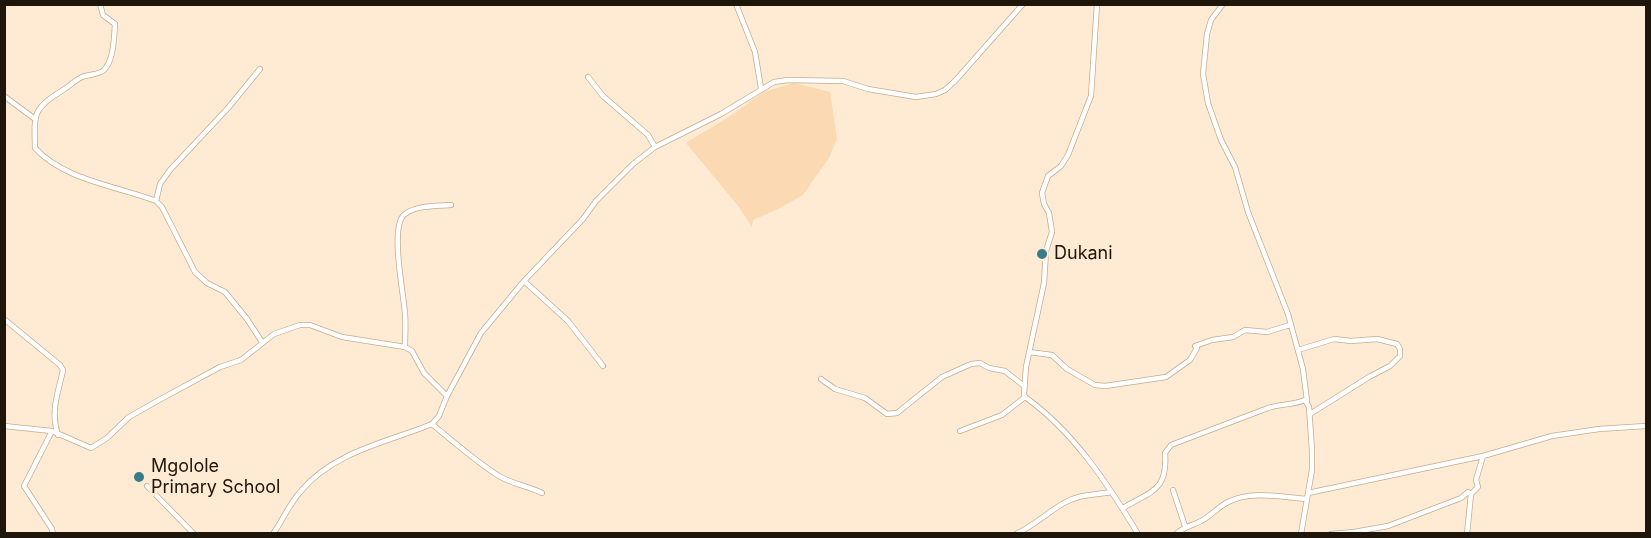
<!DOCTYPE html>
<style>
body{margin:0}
#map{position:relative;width:1651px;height:538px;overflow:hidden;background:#ffebd3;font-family:Inter,sans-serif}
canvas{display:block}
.frame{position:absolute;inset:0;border:6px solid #1e150b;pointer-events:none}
</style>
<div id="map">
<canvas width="1651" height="538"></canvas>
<div class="frame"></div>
</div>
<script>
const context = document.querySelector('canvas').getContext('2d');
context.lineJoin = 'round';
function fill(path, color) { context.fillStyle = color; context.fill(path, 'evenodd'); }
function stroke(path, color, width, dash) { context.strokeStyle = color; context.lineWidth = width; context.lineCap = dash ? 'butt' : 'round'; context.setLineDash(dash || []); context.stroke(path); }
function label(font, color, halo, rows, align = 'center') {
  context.font = font + ' Inter,sans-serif'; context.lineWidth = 6; context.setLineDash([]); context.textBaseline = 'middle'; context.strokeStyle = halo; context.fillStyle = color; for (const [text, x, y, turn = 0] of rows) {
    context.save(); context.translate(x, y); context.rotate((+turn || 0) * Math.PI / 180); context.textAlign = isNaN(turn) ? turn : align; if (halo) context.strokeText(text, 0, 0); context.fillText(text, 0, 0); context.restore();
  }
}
fill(new Path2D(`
 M794,83L830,92L837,139L829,158L803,195L778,209L753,220L752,227L739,207L686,143L732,115L763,92Z`), '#fad9b3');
const minor = new Path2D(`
 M100,4L103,15L115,24C114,37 114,60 104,70C99,75 89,74 82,77C75,80 70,86 63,90C33,109 34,112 35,148C64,180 117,186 156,201L162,207L195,272L207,283L225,292L247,319L262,342
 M736,4L755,52L761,88
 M1097,4L1091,96L1068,155L1061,166L1048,176L1042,193L1044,204L1049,213L1052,232L1046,251L1044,283L1026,367L1024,394L1025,397C1073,431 1108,484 1138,534
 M1223,4L1211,20L1207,34L1203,74L1208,103L1221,140L1235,167L1248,212L1288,314L1303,369L1307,401
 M588,77L603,96L648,135L655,147
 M4,96L35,119
 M156,201L160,184L170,170L228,108L260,69
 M524,281L568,321L603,366
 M4,319L60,365L63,370C58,394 50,411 58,435
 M405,347C405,336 406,325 405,314C404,295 389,225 405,214C417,205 437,206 451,205
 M1298,350L1334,339L1351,341L1377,339L1397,344L1400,349V356L1390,366L1369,377L1310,414
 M1029,352L1052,355L1067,369L1095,385L1105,386L1166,377L1190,360L1197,348L1195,346L1212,340L1233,337L1245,330L1267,332L1290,325
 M821,379L835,389L865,398L887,414L897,413L942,377L971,364L980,363L989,368L1005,371L1024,386
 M432,424C454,442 475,461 499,476C512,484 528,486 542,493
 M4,426L52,431L91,448L107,438L129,417L159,400L220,367L241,360L274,334L300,325H310L342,337L405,347L412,351L424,373L447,396
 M52,431L24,486L52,529L53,534
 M960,431L1002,415L1025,397
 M147,486L194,534
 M1173,490L1185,526
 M1308,493L1483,456L1552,436L1599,429L1646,426
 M1123,508C1151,491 1168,491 1165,453L1171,445L1268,408C1280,404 1293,405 1305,400L1309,407L1312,451V470L1301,534
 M273,534C283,520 289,504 301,491C333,452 388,442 432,424L439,416L447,396L481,333L524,281L583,219L596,201L633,164L655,147L721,114L774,82L788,80L843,81L868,89L916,97L936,94L945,90L955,81L1023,4
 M1016,534C1034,526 1048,512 1064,503C1079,494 1095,495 1111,492
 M1176,534C1185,526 1192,526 1201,521C1211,516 1218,507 1228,502C1251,490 1282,497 1307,499
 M1331,534L1354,532L1388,526L1461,498L1468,492L1471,494L1478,487L1476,480L1483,456
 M1467,534L1471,494`);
stroke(minor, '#c3ab8f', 6);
stroke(minor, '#fff', 4.5);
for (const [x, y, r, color] of [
 [1042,254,6,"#377c89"],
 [139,477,6,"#377c89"]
]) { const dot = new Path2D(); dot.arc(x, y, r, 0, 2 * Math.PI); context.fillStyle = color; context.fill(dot); stroke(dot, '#ffebd3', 2); }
label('18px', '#1e150b', '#ffebd3', [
 ["Dukani",1054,254],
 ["Mgolole",151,467],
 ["Primary School",151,488]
], 'left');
</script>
